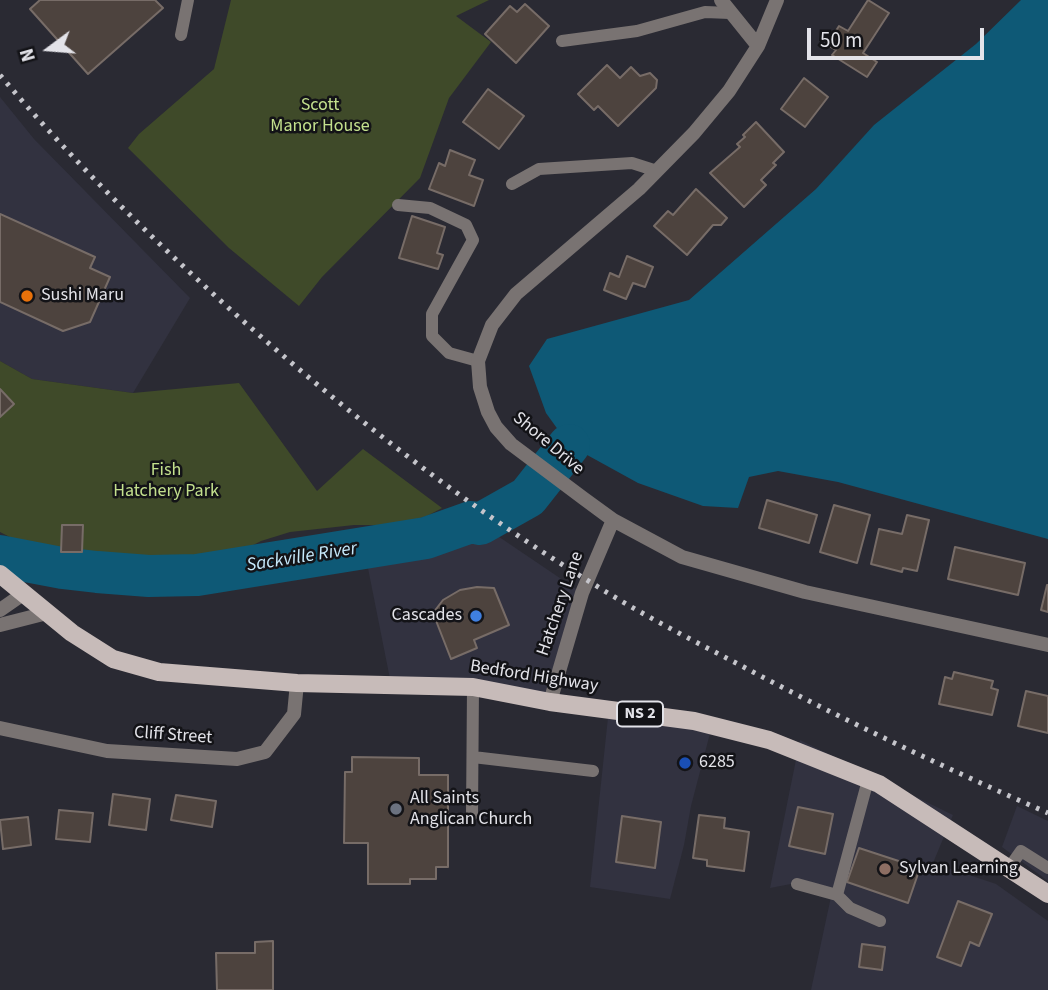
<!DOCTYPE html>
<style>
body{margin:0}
#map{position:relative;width:1048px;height:990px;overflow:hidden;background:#2a2a33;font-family:"Source Sans 3",sans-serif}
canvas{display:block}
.north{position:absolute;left:14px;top:14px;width:70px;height:70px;-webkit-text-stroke:5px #131317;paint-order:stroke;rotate:254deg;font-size:19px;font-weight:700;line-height:28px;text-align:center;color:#e3e3e9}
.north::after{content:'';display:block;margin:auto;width:24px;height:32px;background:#e3e3e9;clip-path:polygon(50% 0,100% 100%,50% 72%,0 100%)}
.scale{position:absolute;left:807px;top:28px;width:177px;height:32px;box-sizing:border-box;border:4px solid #e3e3e9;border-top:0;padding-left:9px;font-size:21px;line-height:24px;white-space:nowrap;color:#e3e3e9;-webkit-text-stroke:5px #131317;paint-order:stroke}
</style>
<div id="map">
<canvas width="1048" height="990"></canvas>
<div class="north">N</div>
<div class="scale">50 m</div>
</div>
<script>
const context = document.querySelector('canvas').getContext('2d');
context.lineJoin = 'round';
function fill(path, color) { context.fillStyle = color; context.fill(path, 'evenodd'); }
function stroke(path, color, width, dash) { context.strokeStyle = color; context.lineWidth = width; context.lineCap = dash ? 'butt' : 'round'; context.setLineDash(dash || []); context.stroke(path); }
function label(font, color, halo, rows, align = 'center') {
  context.font = font + ' "Source Sans 3",sans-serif'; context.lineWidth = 5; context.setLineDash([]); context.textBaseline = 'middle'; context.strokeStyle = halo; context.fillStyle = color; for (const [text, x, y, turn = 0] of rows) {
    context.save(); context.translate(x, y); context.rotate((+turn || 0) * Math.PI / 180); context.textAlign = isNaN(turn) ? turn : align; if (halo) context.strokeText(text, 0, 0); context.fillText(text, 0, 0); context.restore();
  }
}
fill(new Path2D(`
 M0,97L34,139L190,298L133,393L32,379L0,361Z
 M471,522L480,524L582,593L550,702L391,684L364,548L426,538Z
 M609,708L713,722L691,806L684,845L670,899L590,887Z
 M800,740L953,815L933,863L996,884L1048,921V990H811L832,892L796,883L770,888Z
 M1017,806L1048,821V881L1002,847Z`), '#323240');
fill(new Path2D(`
 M231,0H489L456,16L491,42L449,98L420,178L322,277L299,306L229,248L128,148L139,134L214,69Z
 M0,361L32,379L133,393L239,383L317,491L363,449L442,508L427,516L397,525H354L290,532L261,541L224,560L200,568L170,576L152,573L141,577L137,570L130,568L49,557L0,532Z`), '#3f4a29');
fill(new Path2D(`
 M1021,0H1048V539L838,482L778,471L749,477L738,508L703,506L638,483L569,445L546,413L529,366L547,339L689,300L816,189L874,125L976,44Z`), '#0e5976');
stroke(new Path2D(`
 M0,556L62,568L97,572L149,576L197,575L426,538L471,522L480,524L528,497L569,445`), '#0e5976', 42);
const building = new Path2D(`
 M40,0H155L163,8L88,74L30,9Z
 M868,0L889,13L863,53L877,62L867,77L832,55L836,50L827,45L839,26L848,31Z
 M525,4L549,26L516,63L485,34L510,6L517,12Z
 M607,65L620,78L631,67L640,76L650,73L657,80L656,88L618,126L598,106L594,110L578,94Z
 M804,78L828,97L805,127L781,109Z
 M488,89L524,116L499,149L463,122Z
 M756,122L784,152L773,163L776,165L761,180L766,185L744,207L710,173L740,147L737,144L745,137L743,135Z
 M450,150L475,160L469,175L483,180L474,206L429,189L439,163L445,166Z
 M696,189L727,218L721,225H713L687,255L654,226L668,211L673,215Z
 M0,214L95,257L90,268L110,277L90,322L63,331L0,302Z
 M412,216L445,227L437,253L443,255L438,269L399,258Z
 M627,256L653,267L645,287L633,283L626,299L604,290L610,273L619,277Z
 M0,389L14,404L0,417Z
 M767,500L817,515L809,543L759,528Z
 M834,505L870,515L857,563L820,552Z
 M907,515L929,520L917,571L903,568L902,572L871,564L879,529L902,534Z
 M62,525H83L82,552H61Z
 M955,547L1025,563L1018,595L948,579Z
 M1047,585H1048V612L1041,610Z
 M477,587L494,588L509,625L474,640L477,648L451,659L433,613L443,600L460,590Z
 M954,672L993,681L991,688L998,690L992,715L939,704L945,677L952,679Z
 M1026,691L1048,696V733L1018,726Z
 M352,757L419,758V775H448V867H436V879H410V884H368V843H344L345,772H352Z
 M113,794L150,799L146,830L109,825Z
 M176,795L216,801L212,827L171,820Z
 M798,807L833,814L825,854L789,846Z
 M59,810L93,813L90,842L56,839Z
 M699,815L725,818L724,828L749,832L744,871L707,866V860L693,858Z
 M622,816L661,822L655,868L616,862Z
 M28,817L31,845L3,849L0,820Z
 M859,848L920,868L908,903L847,882Z
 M958,901L992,914L979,946L970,942L961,966L937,957Z
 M273,941V990H217L216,953H255V942Z
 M862,944L885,947L882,970L859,967Z`);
fill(building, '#4d433e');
stroke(building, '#776c67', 2);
stroke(new Path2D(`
 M181,35L188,0
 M562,41L637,31L705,12L730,13
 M512,184L539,169L632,163L657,171
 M398,205L430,208L466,225L473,240L432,314V336L449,353L478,361
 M473,757L593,771
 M472,815L473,687
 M1009,868L1021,851L1048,868
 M797,884L837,895L850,908L880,921
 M837,895L868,780`), '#797372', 12);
stroke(new Path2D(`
 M721,0L758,46
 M777,0L758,46L729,91L694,133L639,189L516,294L492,325L478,361L480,387L488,412L496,427L511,444L583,498L613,520L682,557L805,592L1048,645
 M0,610L23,594
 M0,625L47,613
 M550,702L582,593L613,520
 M0,728L107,751L237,759L265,752L294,714L297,683`), '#797372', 14);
stroke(new Path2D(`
 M0,574L72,633L113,659L159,672L297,683L473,687L550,702L694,721L769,740L879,784L1048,894`), '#c7bbb9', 18);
stroke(new Path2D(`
 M0,75C74,163 157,244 242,320C353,418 469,508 595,585C641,614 690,639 738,664C839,718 943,767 1048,813`), '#c5c5cb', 5, [3.5, 7]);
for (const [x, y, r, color] of [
 [27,296,7,"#e8710a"],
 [476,616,7,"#3f7fe0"],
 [685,763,7,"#1a4fb4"],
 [396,809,7,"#6b7280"],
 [885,869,7,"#8d6e63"]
]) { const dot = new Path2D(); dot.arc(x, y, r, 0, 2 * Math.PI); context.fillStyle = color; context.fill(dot); stroke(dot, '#131317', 2.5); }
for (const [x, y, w] of [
 [640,714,46]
]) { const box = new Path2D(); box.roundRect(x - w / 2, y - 12.5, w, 25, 5); context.fillStyle = '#131317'; context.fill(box); stroke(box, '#e3e3e9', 2); }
label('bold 16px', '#e3e3e9', null, [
 ["NS 2",640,714]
]);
label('18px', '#c3e08d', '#131317', [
 ["Scott",320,106],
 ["Manor House",320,127],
 ["Fish",166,471],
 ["Hatchery Park",166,492]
]);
label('18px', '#e3e3e9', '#131317', [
 ["Sushi Maru",41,296],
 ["Cascades",462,616,"right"],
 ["6285",699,763],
 ["All Saints",410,799],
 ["Anglican Church",410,820],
 ["Sylvan Learning",899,869]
], 'left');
label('18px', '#e3e3e9', '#131317', [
 ["Shore Drive",548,444,40],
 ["Hatchery Lane",561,604,-71],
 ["Bedford Highway",534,677,9],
 ["Cliff Street",173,736,4]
]);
label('italic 19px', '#c7eafc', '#131317', [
 ["Sackville River",302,558,-9]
]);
</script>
